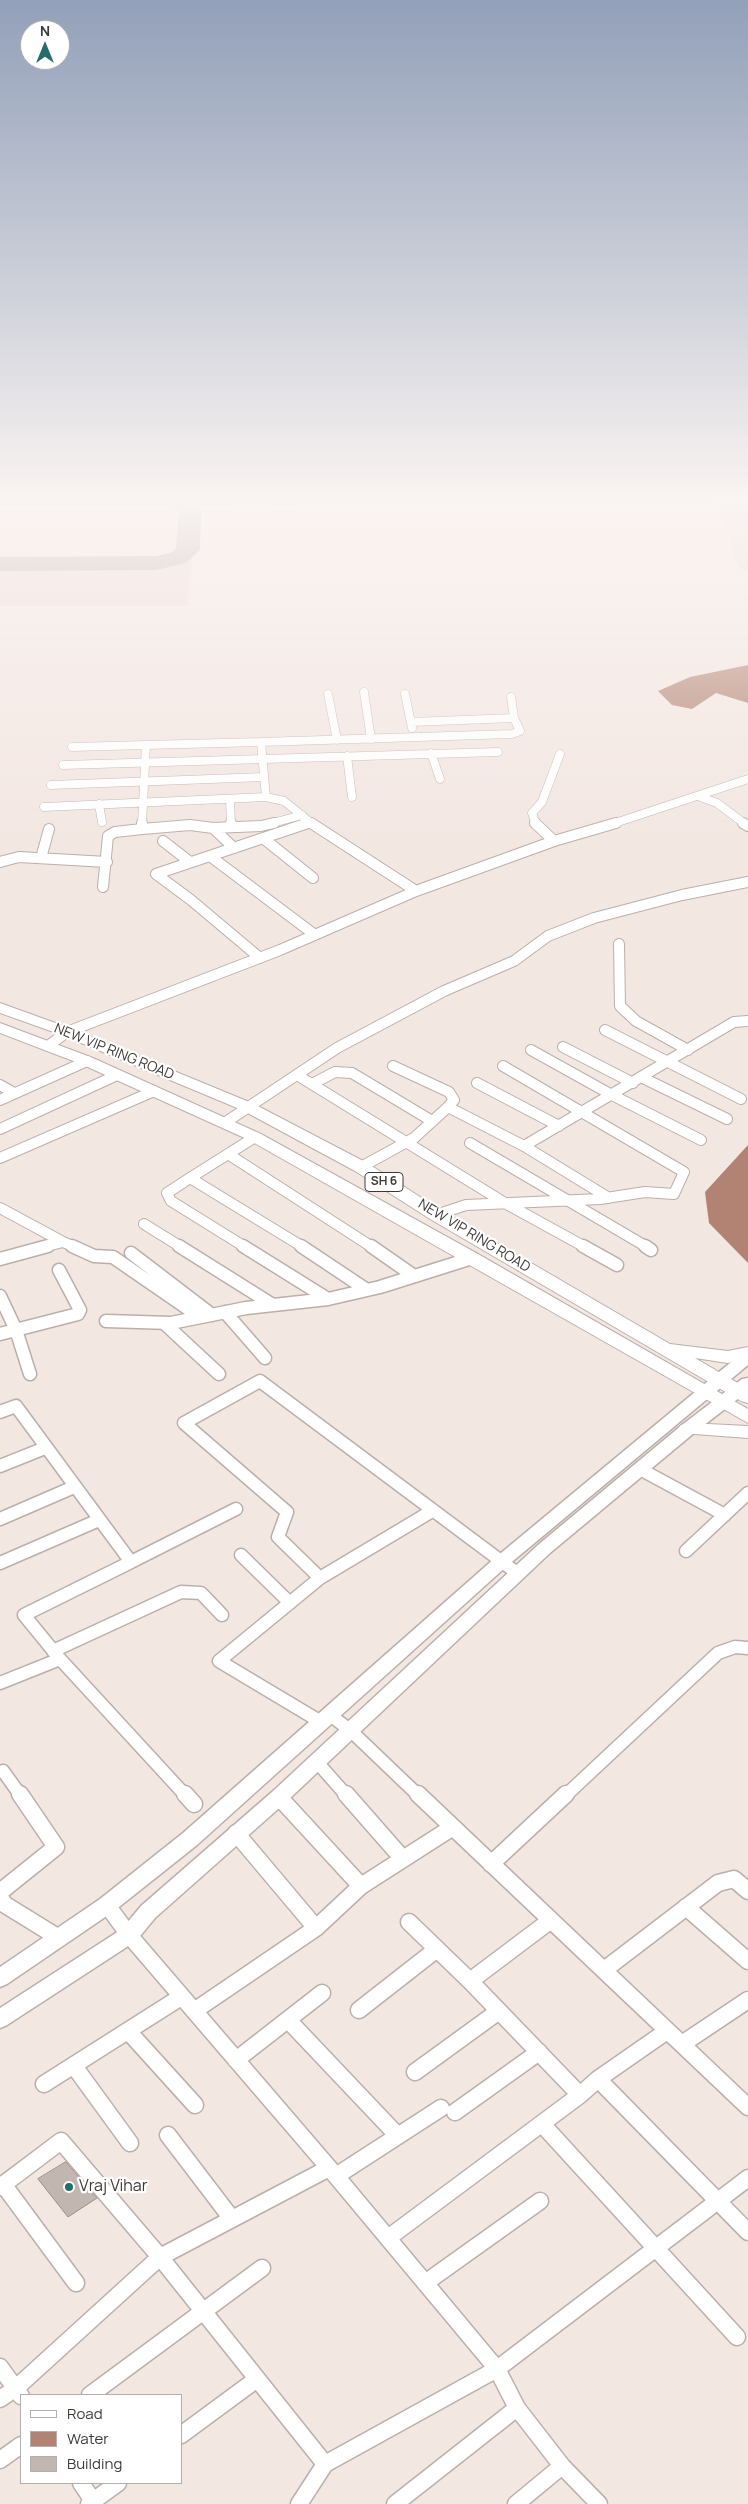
<!DOCTYPE html>
<style>
body{margin:0}
#map{position:relative;width:748px;height:2504px;overflow:hidden;background:#f3e7e2;font-family:Manrope,sans-serif}
canvas{display:block}
.legend{position:absolute;left:20px;top:2394px;width:162px;height:90px;box-sizing:border-box;background:#fff;border:1px solid #b2b0af;margin:0;padding:6px 9px;list-style:none;font-size:15px;color:#3f3a38}
.legend li{display:flex;align-items:center;gap:10px;height:25px}
.legend b{width:25px;border:1px solid #b2b0af}
.north{position:absolute;left:20px;top:20px;width:50px;height:50px;box-sizing:border-box;background:#fff;border:1px solid #b2b0af;border-radius:50%;rotate:0deg;font-size:14px;font-weight:700;line-height:20px;text-align:center;color:#3f3a38}
.north::after{content:'';display:block;margin:auto;width:18px;height:22px;background:#236e6a;clip-path:polygon(50% 0,100% 100%,50% 72%,0 100%)}
</style>
<div id="map">
<canvas width="748" height="2504"></canvas>
<ul class="legend">
<li><b style="height:6px;background:#fff"></b>Road</li>
<li><b style="height:14px;background:#b28372"></b>Water</li>
<li><b style="height:14px;background:#c2b6b1"></b>Building</li>
</ul>
<div class="north">N</div>
</div>
<script>
const context = document.querySelector('canvas').getContext('2d');
context.lineJoin = 'round';
function fill(path, color) { context.fillStyle = color; context.fill(path, 'evenodd'); }
function stroke(path, color, width, dash) { context.strokeStyle = color; context.lineWidth = width; context.lineCap = dash ? 'butt' : 'round'; context.setLineDash(dash || []); context.stroke(path); }
function label(font, color, halo, rows, align = 'center') {
  context.font = font + ' Manrope,sans-serif'; context.lineWidth = 4.5; context.setLineDash([]); context.textBaseline = 'middle'; context.strokeStyle = halo; context.fillStyle = color; for (const [text, x, y, turn = 0] of rows) {
    context.save(); context.translate(x, y); context.rotate((+turn || 0) * Math.PI / 180); context.textAlign = isNaN(turn) ? turn : align; if (halo) context.strokeText(text, 0, 0); context.fillText(text, 0, 0); context.restore();
  }
}
fill(new Path2D(`
 M715,496H748V569H739Z
 M0,559H192L187,606H0Z`), '#edd9d2');
fill(new Path2D(`
 M748,665V703L716,693L692,709L672,705L658,691L690,677Z
 M748,1145V1263L709,1223L705,1192Z`), '#b28372');
fill(new Path2D(`
 M0,496H715L712,501L704,503L198,505L201,509L200,550L186,563L156,570L0,571V557L156,556L170,553L176,548L179,511L163,505L0,506Z`), '#b0a6a2');
const building = new Path2D(`
 M66,2162L97,2198L68,2217L38,2179Z`);
fill(building, '#c2b6b1');
stroke(building, '#9b8f8b', 1);
const streetFar3 = new Path2D(`
 M364,692L371,739
 M328,694L337,740
 M405,694L412,728
 M411,722L514,718L511,697
 M72,747L146,745
 M431,753L440,779
 M347,756L352,797
 M63,765L498,752
 M51,785L264,777
 M698,796L717,803L745,824
 M230,799L231,824
 M99,804L102,822
 M44,807L266,797
 M310,822L313,824
 M142,824L146,745L261,742
 M269,824L302,815
 M305,824L310,822L284,801L266,797L261,742L512,734L520,731L514,718
 M536,824L532,813L542,802L560,754
 M612,824L748,779`);
const streetFar2 = new Path2D(`
 M142,823V829L190,825L213,828L261,826L274,823
 M231,823V827
 M311,823L416,891
 M535,823L554,841
 M743,823L748,826
 M213,828L234,848
 M263,838L313,878
 M163,841L190,862
 M210,856L315,935
 M41,858L49,829
 M0,862L19,857L107,862
 M103,887L108,836L115,832L142,829
 M619,944L620,1006L636,1021L688,1050
 M260,958L191,900L156,874L308,823
 M605,1030L741,1099
 M48,1046L67,1032L280,950L416,891L554,841L616,823
 M563,1047L633,1083
 M531,1050L612,1095L701,1140
 M393,1066L449,1092L454,1100L448,1107
 M297,1075L505,1203L585,1247
 M641,1077L727,1119
 M477,1083L559,1126
 M312,1084L335,1072L352,1073L432,1121
 M0,1085L14,1093
 M0,1100L87,1061
 M226,1122L337,1048L444,991L514,961L548,936L594,918L682,895L748,882
 M0,1129L117,1075
 M255,1137L190,1178L303,1247
 M470,1143L647,1247
 M228,1154L372,1247
 M0,1158L154,1091
 M361,1167L414,1138L448,1107L524,1146
 M190,1178L167,1193L171,1201L245,1247
 M609,1198L524,1146L734,1022L748,1021
 M0,1208L63,1242L43,1247
 M436,1215L466,1205L600,1199L645,1192L674,1194L684,1172L503,1066
 M144,1224L181,1247
 M63,1242L75,1247`);
const streetFar1 = new Path2D(`
 M72,1246L94,1256L113,1257L200,1317
 M179,1246L273,1305
 M243,1246L328,1299
 M301,1246L367,1290
 M371,1246L414,1276
 M583,1246L617,1265
 M645,1246L651,1250
 M131,1253L212,1315
 M0,1259L48,1246
 M0,1296L16,1330L30,1374
 M225,1312L265,1358
 M106,1321L171,1323L246,1308L328,1299L380,1287L472,1258
 M164,1323L219,1374
 M0,1334L78,1314L80,1310L59,1270
 M0,1412L16,1406L131,1562L24,1615L60,1659L186,1796
 M0,1466L45,1448
 M640,1469L725,1515
 M0,1519L74,1487
 M686,1551L748,1493
 M241,1555L290,1603
 M131,1562L236,1509
 M0,1563L99,1520
 M320,1578L278,1537L287,1512L184,1423L260,1381L517,1573
 M53,1651L181,1592L201,1593L222,1615
 M0,1683L60,1659
 M330,1715L350,1730L419,1796
 M321,1722L219,1661L320,1578L432,1511
 M316,1761L347,1796
 M3,1771L21,1796
 M565,1796L718,1653L735,1647L748,1648`);
const street = new Path2D(`
 M185,1794L194,1804
 M346,1794L403,1859
 M418,1794L748,2107
 M279,1797L361,1886
 M236,1833L316,1928
 M491,1864L566,1794
 M0,1892L56,1847L20,1794
 M0,1897L4,1904L59,1938
 M107,1905L129,1935L336,2176L497,2369L517,2408L562,2466L599,2504
 M686,1907L748,1961
 M551,1920L470,1981L580,2095
 M409,1922L470,1981
 M604,1970L718,1883L734,1879L748,1891
 M359,2010L437,1949
 M194,2011L316,1928L361,1886L453,1827
 M288,2020L398,2136
 M128,2031L195,2105
 M682,2044L748,2000
 M236,2060L322,1993
 M74,2066L130,2143
 M415,2072L499,2011
 M598,2079L748,2232
 M44,2084L181,1997
 M455,2112L539,2052
 M542,2124L737,2337
 M168,2135L232,2219
 M336,2176L441,2108
 M3,2184L76,2283
 M0,2187L61,2141L160,2257L325,2464
 M388,2238L580,2095L598,2079L667,2031
 M425,2283L540,2201
 M0,2367L21,2396
 M90,2395L262,2268
 M0,2399L16,2388L160,2257L329,2168
 M181,2435L257,2379
 M0,2460L21,2445
 M81,2483L95,2504
 M89,2504L118,2483
 M299,2504L325,2464L497,2369L748,2178
 M395,2504L517,2408
 M516,2504L562,2466`);
const secondary = new Path2D(`
 M748,1352V1365L507,1566L197,1845L114,1911L7,1984L0,1987V1967L100,1899L183,1833L495,1558L742,1353Z
 M748,1378V1391L694,1433L550,1553L286,1802L155,1918L136,1941L7,2025L0,2028V2008L122,1929L141,1906L272,1792L538,1545L682,1425L742,1379Z`);
const primary = new Path2D(`
 M0,1003L72,1029L254,1104L367,1163L442,1211L670,1344L728,1351L748,1347V1359L728,1363L695,1358L748,1389V1403L741,1401L430,1219L355,1171L242,1110L62,1035L0,1013Z
 M0,1023L93,1058L261,1134L478,1254L748,1409V1423L249,1140L81,1064L0,1033Z
 M688,1423L748,1426V1438L681,1433L678,1429L681,1425Z`);
stroke(streetFar3, '#bbafab', 9);
stroke(streetFar2, '#bbafab', 12);
stroke(streetFar1, '#bbafab', 15);
stroke(street, '#bbafab', 19);
stroke(secondary, '#bbafab', 3);
stroke(primary, '#bbafab', 2);
stroke(streetFar3, '#fff', 8);
stroke(streetFar2, '#fff', 10);
stroke(streetFar1, '#fff', 12);
stroke(street, '#fff', 16);
fill(secondary, '#fff');
fill(primary, '#fff');
const sky = context.createLinearGradient(0, 0, 0, 846);
sky.addColorStop(0, '#92a0b9');
sky.addColorStop(0.59, '#faf4f2');
sky.addColorStop(1, '#faf4f200');
context.fillStyle = sky;
context.fillRect(0, 0, 748, 846);
for (const [x, y, r, color] of [
 [69,2187,5,"#236e6a"]
]) { const dot = new Path2D(); dot.arc(x, y, r, 0, 2 * Math.PI); context.fillStyle = color; context.fill(dot); stroke(dot, '#fff', 2); }
for (const [x, y, w] of [
 [384,1182,38]
]) { const box = new Path2D(); box.roundRect(x - w / 2, y - 9.5, w, 19, 4); context.fillStyle = '#fff'; context.fill(box); stroke(box, '#3f3a38', 1); }
label('bold 12px', '#3f3a38', null, [
 ["SH 6",384,1182]
]);
label('14px', '#3f3a38', '#fff', [
 ["NEW VIP RING ROAD",114,1052,22],
 ["NEW VIP RING ROAD",474,1236,31]
]);
label('16px', '#3f3a38', '#fff', [
 ["Vraj Vihar",79,2187]
], 'left');
</script>
